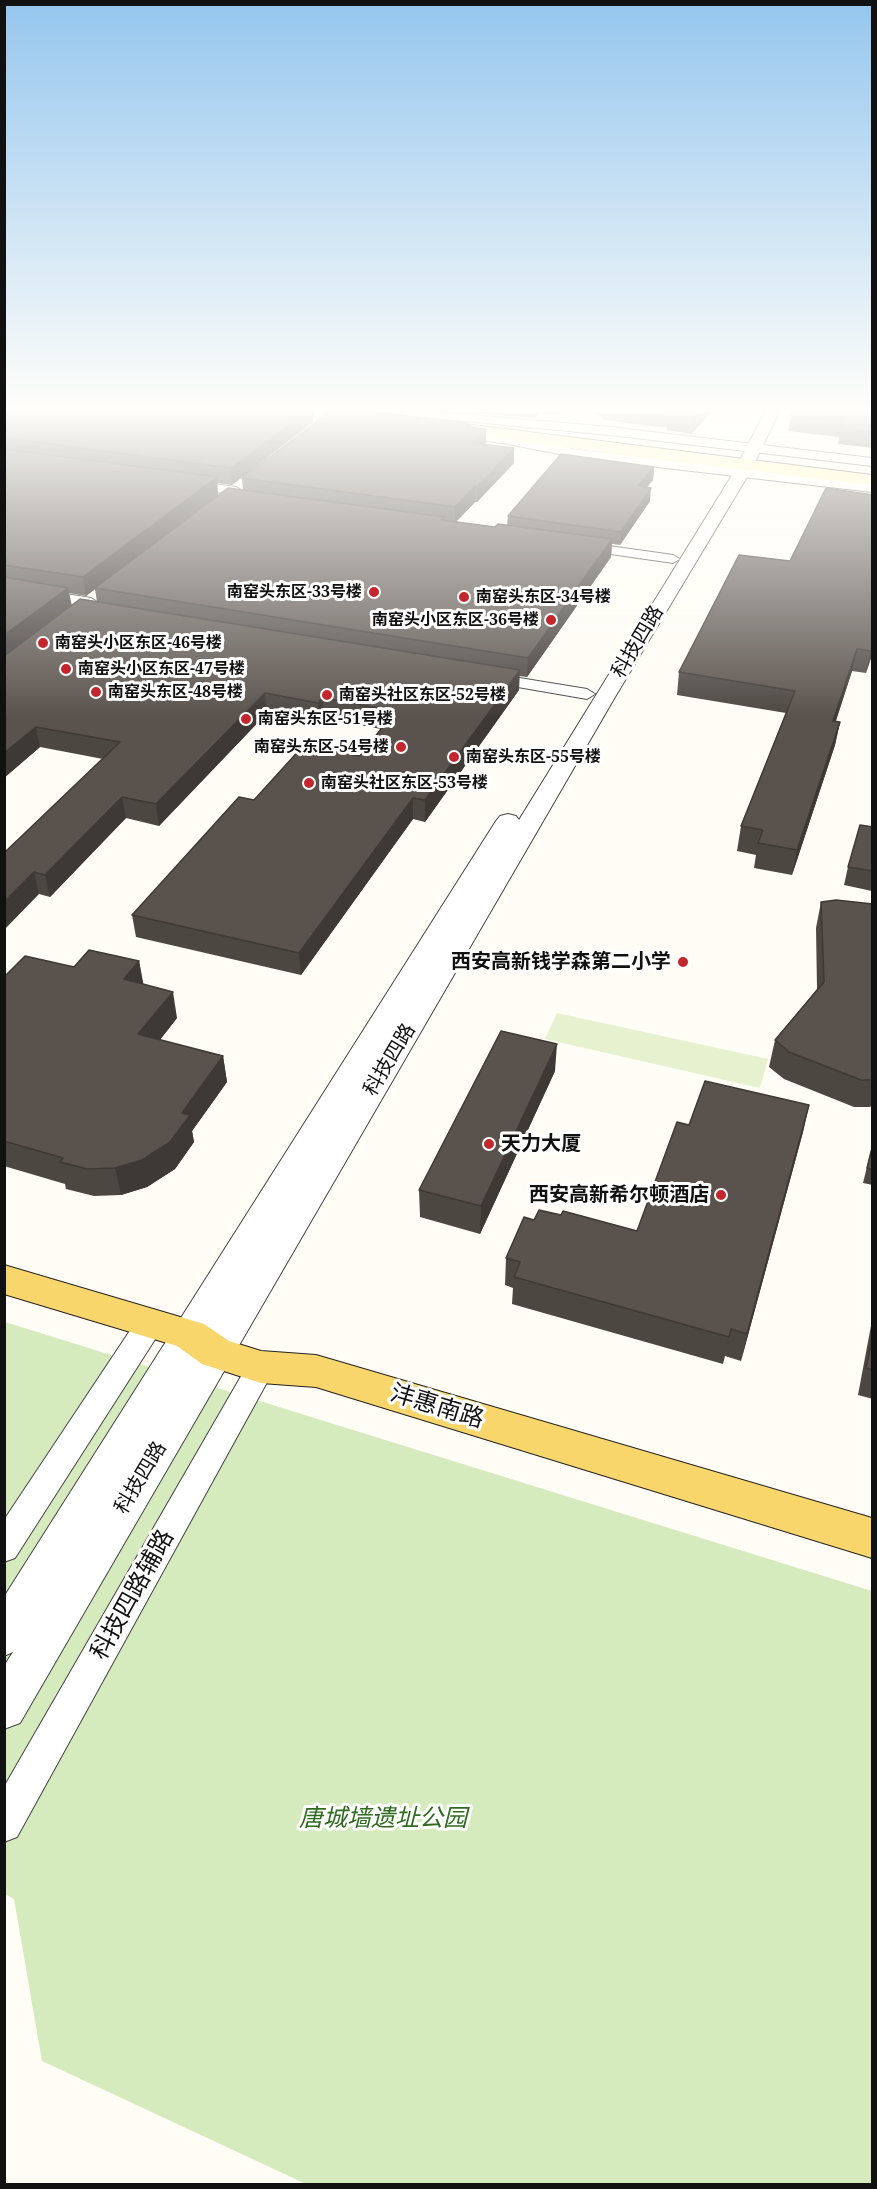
<!DOCTYPE html>
<meta charset="utf-8">
<style>
body{margin:0}
#map{position:relative;width:877px;height:2189px;overflow:hidden;background:#fffdf5;font-family:"Noto Serif",serif}
canvas{display:block}
.frame{position:absolute;inset:0;border:6px solid #111;pointer-events:none}
</style>
<div id="map">
<canvas width="877" height="2189"></canvas>
<div class="frame"></div>
</div>
<script>
const context = document.querySelector('canvas').getContext('2d');
context.lineJoin = 'round';
function fill(path, color) { context.fillStyle = color; context.fill(path, 'evenodd'); }
function stroke(path, color, width, dash) { context.strokeStyle = color; context.lineWidth = width; context.lineCap = dash ? 'butt' : 'round'; context.setLineDash(dash || []); context.stroke(path); }
function label(font, color, halo, rows, align = 'center') {
  context.font = font + ' "Noto Serif","Noto Sans SC",serif'; context.lineWidth = 6; context.setLineDash([]); context.textBaseline = 'middle'; context.strokeStyle = halo; context.fillStyle = color; for (const [text, x, y, turn = 0] of rows) {
    context.save(); context.translate(x, y); context.rotate((+turn || 0) * Math.PI / 180); context.textAlign = isNaN(turn) ? turn : align; if (halo) context.strokeText(text, 0, 0); context.fillText(text, 0, 0); context.restore();
  }
}
fill(new Path2D(`
 M5,1322L872,1591V2184H306L42,2061L14,1899L5,1894Z`), '#d5ebbd');
fill(new Path2D(`
 M557,1013L768,1059L760,1088L545,1039Z`), '#e6f2cf');
const minor = new Path2D(`
 M397,412H436L610,427L872,458V466L610,435L403,415Z
 M454,430L502,435L580,450L872,484V492L580,458L502,443L450,437L448,434Z
 M185,480L236,487L243,491L236,495L180,487L179,484Z
 M581,542L673,555L680,559L673,563L576,549L574,546L576,543Z
 M4,584L91,598L99,603L91,608L4,593Z
 M489,673L587,689L595,694L587,699L483,681L481,678L483,675Z
 M151,1311L161,1314L165,1322L161,1330L15,1558L4,1562V1520L141,1314Z
 M261,1355L271,1359L275,1367L271,1375L17,1837L4,1842V1787L251,1359Z`);
const tertiary = new Path2D(`
 M765,412H779L750,472L615,697L20,1723L4,1729V1666L13,1652L4,1656V1597L496,821L500,816L508,814L516,816L519,820L734,472Z`);
const secondary = new Path2D(`
 M309,412H357L378,415L380,418L372,423L317,417Z
 M441,421L872,475V485L611,454L435,429L433,426Z`);
const primary = new Path2D(`
 M4,1265L204,1324L229,1341L261,1351L316,1355L872,1518V1558L316,1387L261,1383L202,1364L177,1346L4,1294Z`);
stroke(minor, '#444', 2);
stroke(tertiary, '#444', 2);
stroke(secondary, '#333', 2);
stroke(primary, '#222', 2);
fill(minor, '#fff');
fill(tertiary, '#fff');
fill(secondary, '#fff6b0');
fill(primary, '#f9d66b');
fill(new Path2D(`
 M4,412L313,422L232,485L217,483L218,495L243,490L242,478L350,412H399V415L486,444L514,463L477,502H475L456,522L495,527L507,525L508,516L654,467L653,480L647,487L650,501L620,545L612,544L611,557L527,677L519,676V690L425,822L413,819L301,975L136,937L132,915L254,800L360,756L381,729L324,718L319,723L267,713L159,826L126,818L50,897L39,894L4,853L103,759L40,747L4,778ZM95,589L97,602L71,606L69,593L86,596Z
 M457,412H562L558,415L539,413L534,418Z
 M595,412H711L691,434L667,430V428L605,420Z
 M873,412V448L838,444L839,437L788,431L791,416Z
 M873,495V652L866,673L852,671L836,721L840,722L835,745L792,875L754,868L756,855L737,851L741,826L786,713L677,695L679,672L790,561Z
 M873,827V888L872,891L844,885L848,867Z
 M821,902L873,904V1104L870,1107H854L784,1079L769,1067L775,1040L817,989L816,928Z
 M139,961L143,984L177,1018L160,1040L223,1056L227,1082L192,1131L194,1142L175,1169L147,1187L121,1195L94,1196L66,1189L65,1184L4,1166V977Z
 M555,1071L480,1234L420,1217L419,1190Z
 M809,1105L803,1132L741,1361L725,1356L723,1364L512,1304L513,1288L505,1285L506,1258L534,1220L637,1231L689,1125Z
 M873,1142V1185L863,1183Z
 M873,1315V1399L858,1395Z`), '#4d4742');
fill(new Path2D(`
 M306,412H313V422L232,485L231,468Z
 M534,412H539V413L534,418Z
 M699,412H711L691,434L693,418Z
 M486,429V444L472,457V443Z
 M514,448V463L477,502V487Z
 M654,467L653,480L637,499L638,486Z
 M217,477L218,495L86,596L83,577Z
 M475,486V502L455,523V507Z
 M651,488L650,501L620,545L621,532Z
 M612,539L611,557L527,677L528,658Z
 M68,588L72,606L4,658V635Z
 M873,645V652L866,673L871,651Z
 M857,649L852,671L828,744L833,721Z
 M520,670L519,690L425,822V800Z
 M265,693L267,713L159,826L156,804Z
 M322,698L324,718L319,723L318,703Z
 M840,722L835,745L792,875L797,850Z
 M36,727L40,747L4,778V753Z
 M122,797L126,818L50,897L45,875Z
 M413,798V819L301,975L299,953Z
 M34,872L39,894L4,930V902Z
 M139,961L144,987L124,979Z
 M173,992L177,1018L143,1061L138,1034Z
 M557,1044L555,1071L480,1234L481,1206Z
 M223,1056L227,1082L192,1131L194,1142L175,1169L147,1187L121,1195L115,1168L182,1113Z
 M809,1105L803,1132L741,1361L747,1334Z`), '#3f3936');
const building = new Path2D(`
 M4,412H306L231,468L4,438Z
 M329,412H339L347,413L350,412H369L468,423L471,427L486,429L472,443L514,448L477,487L475,486L455,507L242,478Z
 M665,412H699L693,418L668,414L670,412Z
 M793,412H873V432L841,428L844,422L791,416Z
 M4,449L217,477L83,577L4,565Z
 M561,454L654,467L638,486L651,488L621,532L508,516Z
 M228,488L445,517L441,520L495,527L498,524L612,539L528,658L95,588Z
 M826,488L873,495V645L871,651L857,649L833,721L840,722L797,850L758,843L763,830L741,826L795,691L679,672L739,555L790,561Z
 M4,577L68,588L4,635Z
 M80,599L520,670L425,800L413,798L299,953L132,915L239,797L254,800L303,746L360,756L395,711L322,698L318,703L265,693L156,804L122,797L45,875L34,872L4,902V853L120,742L36,727L4,753V655L7,654Z
 M860,825L873,827V871L848,867Z
 M836,900L873,904V1080H861L789,1052L775,1040L824,982L821,902Z
 M89,950L139,961L124,979L173,992L138,1034L223,1056L182,1113L190,1115L170,1142L142,1160L115,1168L87,1169L60,1162L63,1158L4,1141V977L25,956L74,967Z
 M501,1031L557,1044L481,1206L419,1190Z
 M705,1081L809,1105L747,1334L731,1329L729,1337L514,1277L520,1262L506,1258L524,1217L534,1220L539,1210L561,1215L563,1211L637,1231L677,1122L689,1125Z
 M873,1144V1170L867,1168Z
 M873,1334V1370L866,1368Z`);
fill(building, '#5a524d');
stroke(building, '#3f3936', 1.5);
const sky = context.createLinearGradient(0, 0, 0, 718);
sky.addColorStop(0, '#95c6ee');
sky.addColorStop(0.57, '#fffefa');
sky.addColorStop(1, '#fffefa00');
context.fillStyle = sky;
context.fillRect(0, 0, 877, 718);
for (const [x, y, r, color] of [
 [374,592,6,"#c4262e"],
 [464,597,6,"#c4262e"],
 [551,620,6,"#c4262e"],
 [43,643,6,"#c4262e"],
 [66,669,6,"#c4262e"],
 [96,692,6,"#c4262e"],
 [327,695,6,"#c4262e"],
 [246,719,6,"#c4262e"],
 [401,747,6,"#c4262e"],
 [454,757,6,"#c4262e"],
 [309,783,6,"#c4262e"],
 [683,962,6,"#c4262e"],
 [489,1144,6,"#c4262e"],
 [721,1195,6,"#c4262e"]
]) { const dot = new Path2D(); dot.arc(x, y, r, 0, 2 * Math.PI); context.fillStyle = color; context.fill(dot); stroke(dot, '#fff', 2); }
label('bold 16px', '#111', '#fff', [
 ["南窑头东区-33号楼",362,592,"right"],
 ["南窑头东区-34号楼",476,597],
 ["南窑头小区东区-36号楼",539,620,"right"],
 ["南窑头小区东区-46号楼",55,643],
 ["南窑头小区东区-47号楼",78,669],
 ["南窑头东区-48号楼",108,692],
 ["南窑头社区东区-52号楼",339,695],
 ["南窑头东区-51号楼",258,719],
 ["南窑头东区-54号楼",389,747,"right"],
 ["南窑头东区-55号楼",466,757],
 ["南窑头社区东区-53号楼",321,783]
], 'left');
label('20px', '#111', '#fff', [
 ["科技四路",638,642,-59],
 ["科技四路",390,1060,-59],
 ["科技四路",141,1478,-59]
]);
label('bold 20px', '#111', '#fff', [
 ["西安高新钱学森第二小学",671,962],
 ["天力大厦",501,1144,"left"],
 ["西安高新希尔顿酒店",709,1195]
], 'right');
label('24px', '#111', '#fff', [
 ["沣惠南路",437,1407,17],
 ["科技四路辅路",133,1595,-61]
]);
label('italic 24px', '#2f6b1f', '#fff', [
 ["唐城墙遗址公园",383,1819]
]);
</script>
